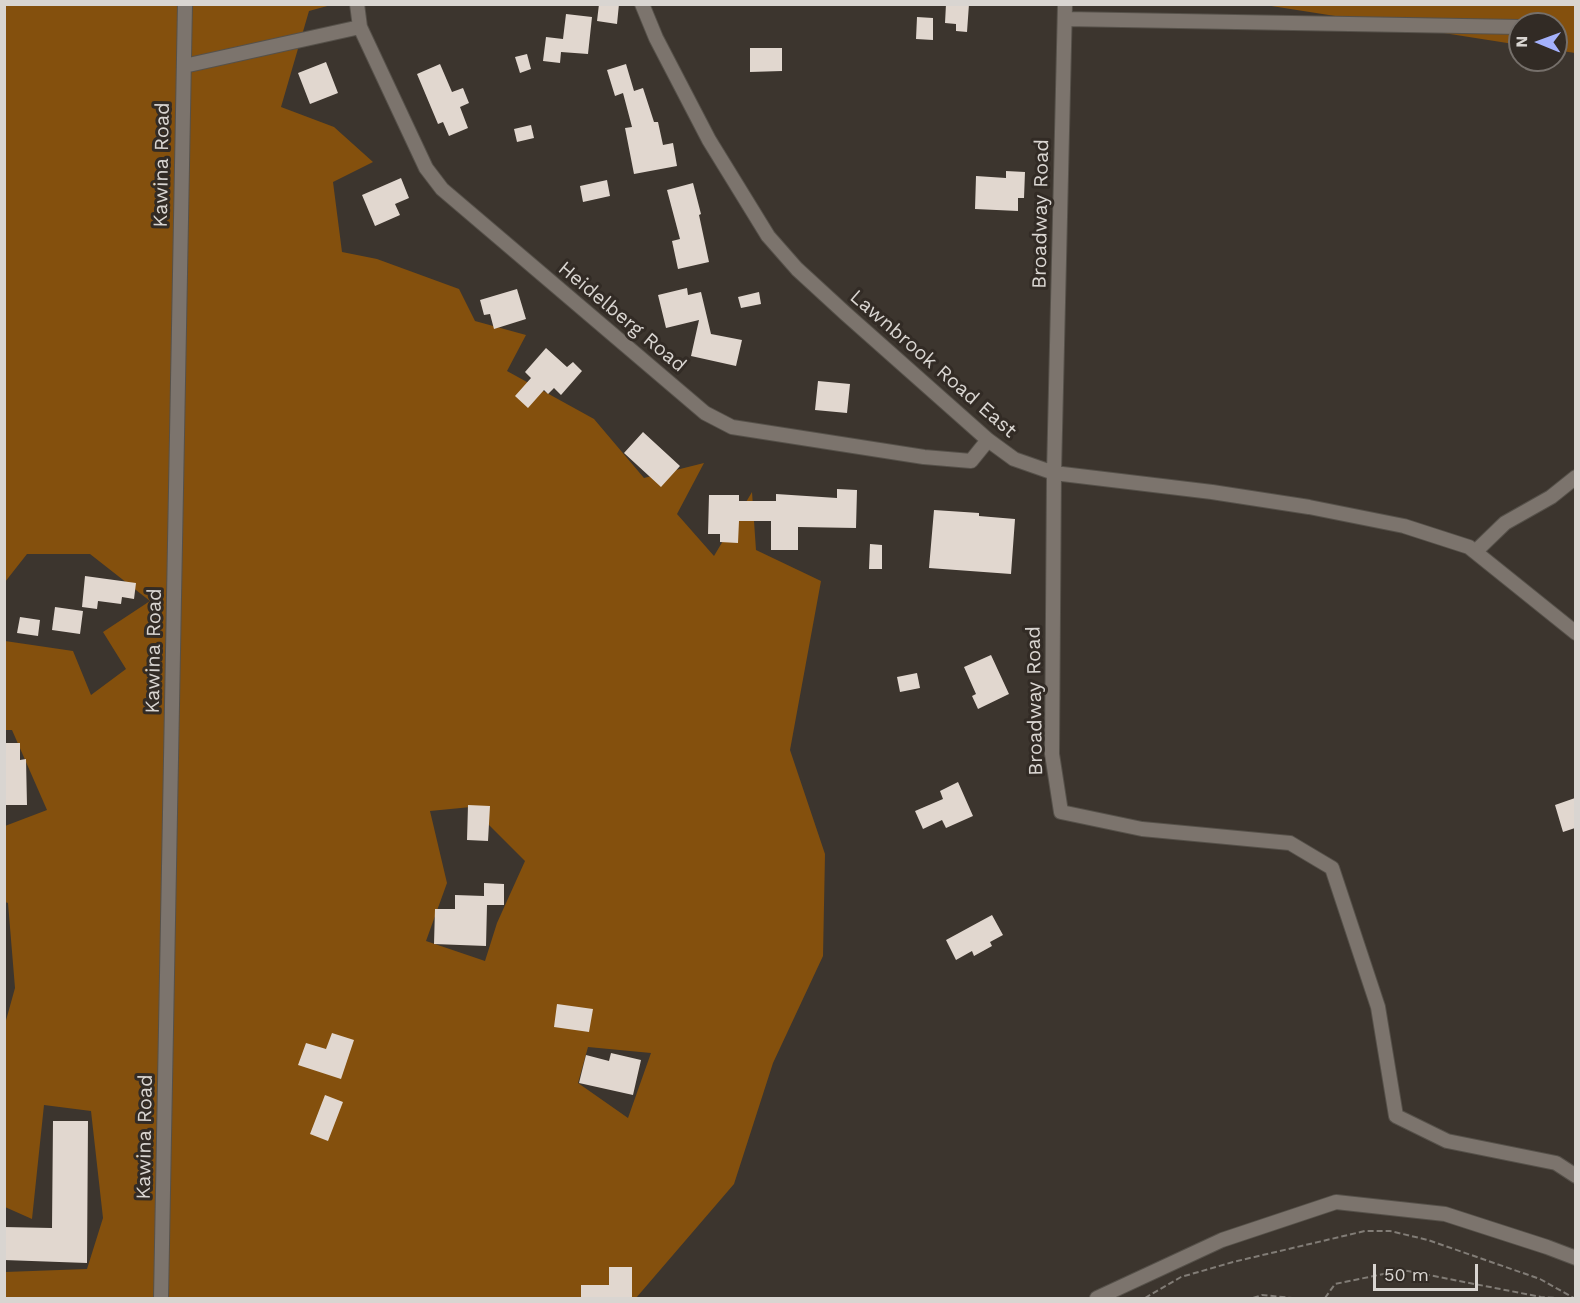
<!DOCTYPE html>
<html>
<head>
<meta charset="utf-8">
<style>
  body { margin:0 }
  #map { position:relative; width:1580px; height:1303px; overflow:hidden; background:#3c352e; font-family:"Work Sans",sans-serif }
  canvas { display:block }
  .frame { position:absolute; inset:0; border:6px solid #d9d5d1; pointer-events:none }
  .north { position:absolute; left:1508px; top:12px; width:60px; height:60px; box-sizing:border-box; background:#322b25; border:2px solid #756f6a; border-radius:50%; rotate:271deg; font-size:16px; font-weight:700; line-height:24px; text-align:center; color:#d9d5d1 }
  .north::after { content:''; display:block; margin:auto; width:21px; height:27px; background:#a4b1fc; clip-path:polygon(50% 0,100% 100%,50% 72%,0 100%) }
  .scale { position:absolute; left:1373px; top:1264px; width:105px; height:27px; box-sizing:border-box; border:3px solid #d9d5d1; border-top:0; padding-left:8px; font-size:18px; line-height:21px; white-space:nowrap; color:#d9d5d1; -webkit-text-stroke:4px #322b25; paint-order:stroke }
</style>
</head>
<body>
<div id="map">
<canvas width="1580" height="1303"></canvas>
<div class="frame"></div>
<div class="north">N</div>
<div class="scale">50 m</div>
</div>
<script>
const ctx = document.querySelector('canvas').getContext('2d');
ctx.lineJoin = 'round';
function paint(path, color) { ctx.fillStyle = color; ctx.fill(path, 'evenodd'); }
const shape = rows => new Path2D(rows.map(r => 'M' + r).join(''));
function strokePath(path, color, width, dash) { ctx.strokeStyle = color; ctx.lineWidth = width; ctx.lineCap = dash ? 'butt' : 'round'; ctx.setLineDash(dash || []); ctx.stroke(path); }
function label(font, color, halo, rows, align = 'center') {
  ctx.font = font + ' "Work Sans",sans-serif'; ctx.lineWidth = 6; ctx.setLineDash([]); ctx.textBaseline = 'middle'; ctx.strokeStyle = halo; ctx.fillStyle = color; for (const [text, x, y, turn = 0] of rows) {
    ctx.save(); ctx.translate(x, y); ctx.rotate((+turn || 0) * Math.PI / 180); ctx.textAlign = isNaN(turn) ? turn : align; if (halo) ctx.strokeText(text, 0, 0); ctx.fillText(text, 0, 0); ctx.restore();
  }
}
const forest = shape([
  [5,5,331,5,309,11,281,107,334,127,373,162,333,182,342,252,377,259,459,289,475,321,526,335,507,371,594,419,644,478,704,463,677,514,714,556,752,492,756,550,821,581,790,750,825,854,823,956,773,1063,734,1184,636,1298,5,1298,5,1272,87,1269,103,1218,91,1111,44,1105,32,1219,5,1207,5,1024,15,988,8,903,5,902,5,826,47,810,12,730,5,730,5,641,73,651,91,695,126,669,103,632,150,601,90,554,27,554,5,582],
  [471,807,525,861,497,923,485,961,426,941,447,883,430,811],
  [588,1047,651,1053,628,1118,578,1083],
  [1265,5,1575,5,1575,53,1556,50,1556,24,1520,24,1520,45]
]);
const building = shape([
  [599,4,619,4,617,24,597,21],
  [946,4,969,4,967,32,956,31,956,24,945,23],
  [566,14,592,17,588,54,561,52,560,63,543,61,546,37,563,39],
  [917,17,933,18,933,40,916,39],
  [750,48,782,48,782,71,750,72],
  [527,54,531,69,520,73,515,57],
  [326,62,338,93,310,104,298,73],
  [440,64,452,92,463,88,469,103,460,107,468,128,449,136,443,122,438,124,417,74],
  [626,64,634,91,643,88,654,122,658,122,663,145,673,143,677,166,634,174,625,128,632,127,623,93,615,96,607,70],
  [531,125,534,138,517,142,514,129],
  [1006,171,1025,172,1024,198,1018,198,1018,211,975,209,976,176,1006,178],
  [401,178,409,198,395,204,400,215,375,226,362,195],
  [607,180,610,196,583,202,580,186],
  [693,183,701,214,699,215,709,262,678,269,672,241,680,239,667,190],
  [687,288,688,295,701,292,711,334,742,340,736,366,691,356,699,320,666,328,658,295],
  [517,289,526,319,494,329,490,314,484,315,480,300],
  [759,292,761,304,741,308,738,297],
  [546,348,567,367,573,362,582,371,561,395,554,388,548,394,544,390,528,408,515,396,531,378,525,372],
  [818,381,850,384,847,413,815,410],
  [643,432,680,466,661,487,624,453],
  [837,489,857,490,856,528,798,527,798,550,771,550,771,521,739,521,738,543,720,542,720,534,708,534,709,495,739,495,739,501,776,501,776,494,837,498],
  [934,510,979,513,979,516,1015,519,1011,574,929,568],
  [870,544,882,545,882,569,869,569],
  [85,576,136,583,134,599,122,597,121,604,98,601,97,609,82,607],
  [55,607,83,611,80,634,52,630],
  [20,617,40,620,38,636,17,633],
  [991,655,1009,694,978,709,972,696,976,694,964,667],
  [917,673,920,688,900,692,897,677],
  [4,743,20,743,20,760,26,759,27,805,4,805],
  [958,782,973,816,946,828,942,820,923,829,915,811,943,799,940,791],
  [1575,798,1575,828,1563,832,1555,805],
  [468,805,490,806,488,841,467,840],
  [484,883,504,884,504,905,487,905,486,946,434,944,435,909,455,909,455,895,484,896],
  [992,915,1003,935,990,942,992,946,974,956,972,951,956,960,946,940],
  [557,1004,593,1009,589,1032,554,1027],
  [332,1033,354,1040,341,1079,298,1065,306,1043,326,1049],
  [611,1053,641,1060,633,1095,579,1083,586,1055,609,1061],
  [325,1095,343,1102,328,1141,310,1134],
  [53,1121,88,1121,87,1263,4,1260,4,1227,52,1228],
  [609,1267,632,1267,632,1299,581,1299,581,1285,609,1285]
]);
const path = shape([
  [1145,1298,1181,1277,1233,1262,1365,1231,1390,1231,1428,1240,1540,1279,1574,1298],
  [1253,1298,1262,1295,1292,1298],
  [1325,1298,1335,1284,1403,1270,1541,1297,1556,1298]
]);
const minor = shape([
  [357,4,360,27,426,168,442,189,705,413,732,427,924,457,971,461,988,440],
  [642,4,656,38,709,140,768,236,797,269,846,314,988,440,1014,459,1054,473,1212,492,1309,507,1404,526,1469,547,1576,633],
  [1065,4,1054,473,1052,754,1061,812,1142,829,1290,843,1332,868,1378,1007,1396,1116,1447,1141,1556,1163,1576,1176],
  [1065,19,1520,27],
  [184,66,360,27],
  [1475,552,1505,523,1551,497,1576,477],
  [161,1298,185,4],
  [1097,1298,1222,1240,1336,1202,1445,1214,1547,1247,1576,1258]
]);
const streetNames = [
  ["Kawina Road",162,165,-89],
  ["Broadway Road",1041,214,-89],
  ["Heidelberg Road",622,317,40],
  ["Lawnbrook Road East",933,364,41],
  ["Kawina Road",154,651,-89],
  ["Broadway Road",1035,701,-91],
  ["Kawina Road",145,1137,-89]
];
paint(forest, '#84500d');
paint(building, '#e1d7cf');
strokePath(minor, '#56514a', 16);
strokePath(path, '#817c76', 2, [6, 3]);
strokePath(minor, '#7c746d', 14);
label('20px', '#d9d5d1', '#322b25', streetNames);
</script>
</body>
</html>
